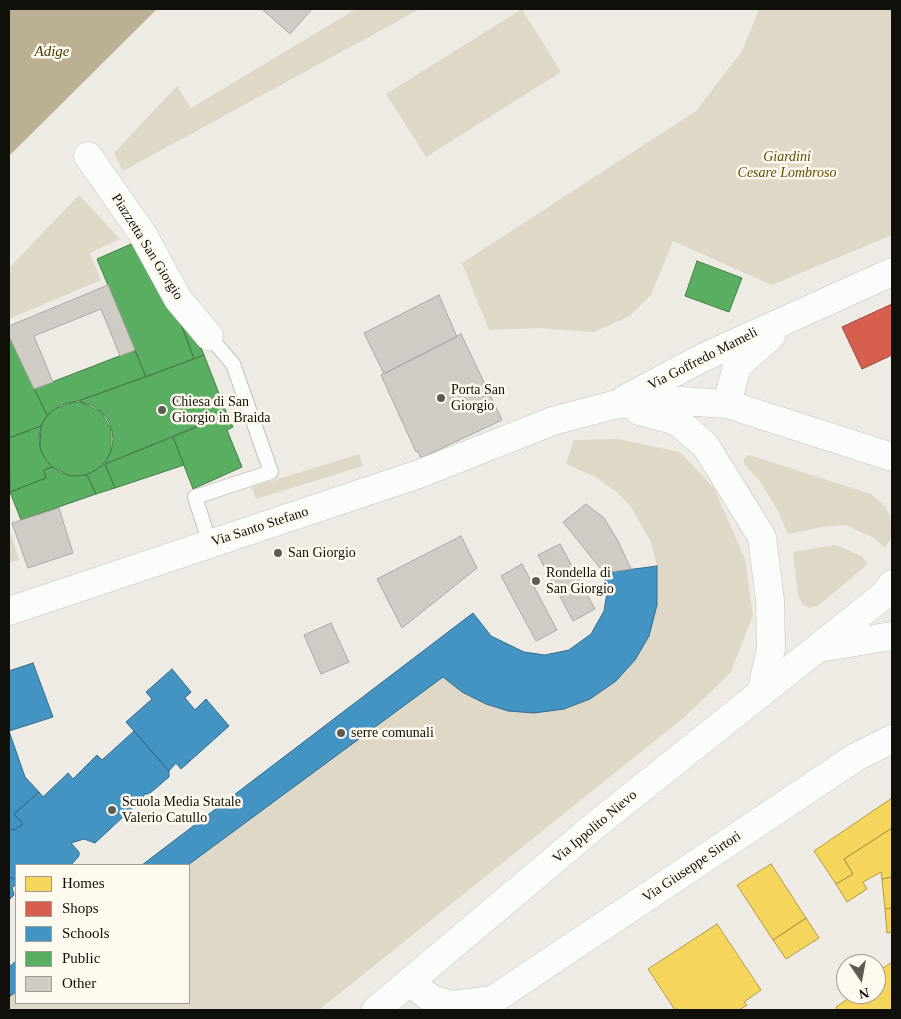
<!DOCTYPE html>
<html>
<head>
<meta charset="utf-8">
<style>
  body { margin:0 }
  #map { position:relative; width:901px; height:1019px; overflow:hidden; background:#eeebe4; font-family:Georgia,serif }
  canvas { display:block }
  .frame { position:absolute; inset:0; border:10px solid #100f0a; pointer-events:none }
  .legend { position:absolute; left:15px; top:864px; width:175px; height:140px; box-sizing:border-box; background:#fffaef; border:1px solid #9f9c93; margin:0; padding:6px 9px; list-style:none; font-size:15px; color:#100f0a }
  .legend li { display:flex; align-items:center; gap:10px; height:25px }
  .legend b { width:25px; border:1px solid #9f9c93 }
  .north { position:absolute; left:836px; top:954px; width:50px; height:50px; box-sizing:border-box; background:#fffaef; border:1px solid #9f9c93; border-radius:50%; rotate:168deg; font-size:14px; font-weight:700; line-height:20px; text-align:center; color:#100f0a }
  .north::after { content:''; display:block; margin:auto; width:18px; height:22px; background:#5e5c56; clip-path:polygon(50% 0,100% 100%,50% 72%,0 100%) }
</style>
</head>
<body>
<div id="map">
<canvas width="901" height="1019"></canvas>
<div class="frame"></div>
<ul class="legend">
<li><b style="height:14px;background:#f6d55c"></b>Homes</li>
<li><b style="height:14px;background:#d6604d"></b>Shops</li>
<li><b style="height:14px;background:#4393c3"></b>Schools</li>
<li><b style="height:14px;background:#5aae61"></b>Public</li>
<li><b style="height:14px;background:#cfccc6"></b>Other</li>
</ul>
<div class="north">N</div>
</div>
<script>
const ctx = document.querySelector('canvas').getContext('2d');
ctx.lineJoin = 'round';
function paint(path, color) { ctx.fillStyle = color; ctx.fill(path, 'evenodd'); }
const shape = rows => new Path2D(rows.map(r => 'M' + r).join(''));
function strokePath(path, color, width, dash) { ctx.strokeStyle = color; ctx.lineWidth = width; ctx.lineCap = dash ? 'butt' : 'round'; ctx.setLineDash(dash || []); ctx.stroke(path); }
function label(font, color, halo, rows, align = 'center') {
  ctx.font = font + ' Georgia,serif'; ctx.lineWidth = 5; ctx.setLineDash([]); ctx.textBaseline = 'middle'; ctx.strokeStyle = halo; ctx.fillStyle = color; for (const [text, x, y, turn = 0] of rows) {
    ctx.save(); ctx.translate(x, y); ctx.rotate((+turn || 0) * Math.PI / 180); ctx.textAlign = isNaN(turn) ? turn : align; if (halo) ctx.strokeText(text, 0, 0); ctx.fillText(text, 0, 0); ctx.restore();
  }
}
const green = shape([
  [356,9,420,9,123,171,114,153,177,86,191,108],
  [522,9,561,72,426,157,386,94],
  [759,9,892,9,892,235,772,285,673,241,651,295,630,316,594,332,537,328,489,330,462,263,696,111,742,51],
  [79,195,120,239,90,253,101,280,9,319,9,268],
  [617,439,680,452,714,488,745,559,753,615,731,672,687,715,319,1010,9,1010,9,997,16,992,16,1003,189,1003,188,865,443,677,462,692,486,704,508,711,590,699,616,681,635,660,649,636,657,605,657,566,651,542,631,507,618,493,594,476,566,464,574,440],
  [359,454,363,466,256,499,252,487],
  [749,455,871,494,885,506,890,516,892,536,885,548,874,538,846,525,821,527,788,534,777,509,759,480,744,464,744,459],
  [9,528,19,560,9,563],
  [835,545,862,556,868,564,819,605,809,608,802,604,798,595,793,552]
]);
const water = shape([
  [9,9,157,9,9,156]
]);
const homes = shape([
  [892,798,892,828,844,859,853,874,836,884,814,851,892,798],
  [892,828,892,877,882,879,881,872,863,882,867,889,847,902,836,884,853,874,844,859,892,828],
  [771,864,806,918,773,940,737,885,771,864],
  [892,877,892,908,885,909,882,879,892,877],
  [892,908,892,932,887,933,885,909,892,908],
  [806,918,819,938,786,959,773,940,806,918],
  [717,924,761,990,744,1002,747,1005,739,1010,675,1010,648,969,717,924],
  [892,962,892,1010,838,1010,836,1007,855,994,876,994,876,973,892,962]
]);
const shops = shape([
  [892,304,892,355,862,369,842,327,892,304]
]);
const schools = shape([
  [657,566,657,605,649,636,635,660,616,681,590,699,564,709,534,713,508,711,486,704,462,692,443,677,188,865,142,865,473,613,491,636,524,652,545,655,569,650,591,634,604,611,607,593,604,573,657,566],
  [33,663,53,717,9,731,9,671,33,663],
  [172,669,191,692,185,698,195,710,206,699,229,726,181,769,176,763,169,771,126,722,152,699,146,692,172,669],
  [9,731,25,777,39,792,14,814,23,824,14,830,9,829,9,731],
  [134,731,169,771,169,777,149,794,145,794,138,803,95,843,84,839,71,843,79,852,79,856,71,865,16,865,16,877,14,879,9,877,9,829,14,830,23,824,14,814,39,792,43,797,68,773,73,779,97,755,102,760,134,731],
  [9,877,14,879,16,877,16,885,12,887,14,895,9,900,9,877],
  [16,961,16,992,9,997,9,967,16,961]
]);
const public = shape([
  [138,241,170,295,194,359,146,377,97,259,138,241],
  [697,261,742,278,729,312,685,296,697,261],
  [188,317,204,355,194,359,180,320,188,317],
  [9,336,47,415,41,426,9,438,9,336],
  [135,350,146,377,57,408,47,415,34,389,135,350],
  [204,355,227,414,105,464,111,451,111,429,101,412,79,401,204,355],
  '39 439a37 37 0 1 1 74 0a37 37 0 1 1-74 0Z',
  [227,414,233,427,227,430,242,467,193,489,173,437,227,414],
  [41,426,40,447,43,455,52,467,44,470,46,478,10,492,9,438,41,426],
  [173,437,184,465,115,488,105,464,173,437],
  [105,464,115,488,96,494,87,475,105,464],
  [52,467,71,476,87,475,96,494,21,520,10,492,46,478,44,470,52,467]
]);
const building = shape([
  [264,9,312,9,290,34,263,10,264,9],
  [108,285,135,350,120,356,101,309,34,336,53,382,34,389,9,336,9,326,108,285],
  [439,295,457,337,384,374,364,333,439,295],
  [461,334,502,420,421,458,418,451,416,452,381,375,461,334],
  [586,504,604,518,618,541,631,569,604,573,563,522,586,504],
  [59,508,73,553,28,568,12,523,59,508],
  [461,536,477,568,402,628,377,579,461,536],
  [560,544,595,609,573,621,538,555,560,544],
  [522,564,557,630,536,641,501,576,522,564],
  [331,623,349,662,321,674,304,635,331,623]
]);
const lane = shape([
  [209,336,233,364,271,472,195,497,210,544]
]);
const street = shape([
  [88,156,142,233,178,299,209,336],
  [410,983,432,999,451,1005,494,1000],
  [478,1010,856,757,892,739]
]);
const secondary = shape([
  [625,399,702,358,892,272],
  [727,404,737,366,771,336],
  [639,411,677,421,705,445,762,537,770,600,771,648,761,694],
  [9,611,419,474,553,421,613,405,665,400,727,404,892,457],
  [819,648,892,636],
  [376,1010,598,823,884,595,892,584]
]);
const markers = [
  [441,398,5,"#5e5c56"],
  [162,410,5,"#5e5c56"],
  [278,553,5,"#5e5c56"],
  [536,581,5,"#5e5c56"],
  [341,733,5,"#5e5c56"],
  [112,810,5,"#5e5c56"]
];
const parkNames = [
  ["Giardini",787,157],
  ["Cesare Lombroso",787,173]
];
const streetNames = [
  ["Piazzetta San Giorgio",147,247,58],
  ["Via Goffredo Mameli",703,359,-27],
  ["Via Santo Stefano",260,527,-18],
  ["Via Ippolito Nievo",595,827,-40],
  ["Via Giuseppe Sirtori",692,867,-34]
];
const poiNames = [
  ["Porta San",451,390],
  ["Giorgio",451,406],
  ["Chiesa di San",172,402],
  ["Giorgio in Braida",172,418],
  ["San Giorgio",288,553],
  ["Rondella di",546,573],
  ["San Giorgio",546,589],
  ["serre comunali",351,733],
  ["Scuola Media Statale",122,802],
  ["Valerio Catullo",122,818]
];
const waterNames = [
  ["Adige",52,52]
];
paint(green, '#e0d8c6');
paint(water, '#bcb094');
paint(homes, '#f6d55c');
strokePath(homes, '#b19a43', 1);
paint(shops, '#d6604d');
strokePath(shops, '#9b4839', 1);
paint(schools, '#4393c3');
strokePath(schools, '#346b8c', 1);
paint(public, '#5aae61');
strokePath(public, '#447e47', 1);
paint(building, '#cfccc6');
strokePath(building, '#aba9a4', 1);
strokePath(lane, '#c5c2bd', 16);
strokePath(street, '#c5c2bd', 29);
strokePath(secondary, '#c5c2bd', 29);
strokePath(lane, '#fcfcfb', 14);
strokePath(street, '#fcfcfb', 28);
strokePath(secondary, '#fcfcfb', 28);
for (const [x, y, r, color] of markers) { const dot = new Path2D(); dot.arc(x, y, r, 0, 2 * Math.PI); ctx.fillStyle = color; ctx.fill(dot); strokePath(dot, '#fffaef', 2); }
label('italic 14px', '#624b02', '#fffaef', parkNames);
label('14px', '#100f0a', '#fffaef', streetNames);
label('14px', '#100f0a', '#fffaef', poiNames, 'left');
label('italic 15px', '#4b3906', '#fffaef', waterNames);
</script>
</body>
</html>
